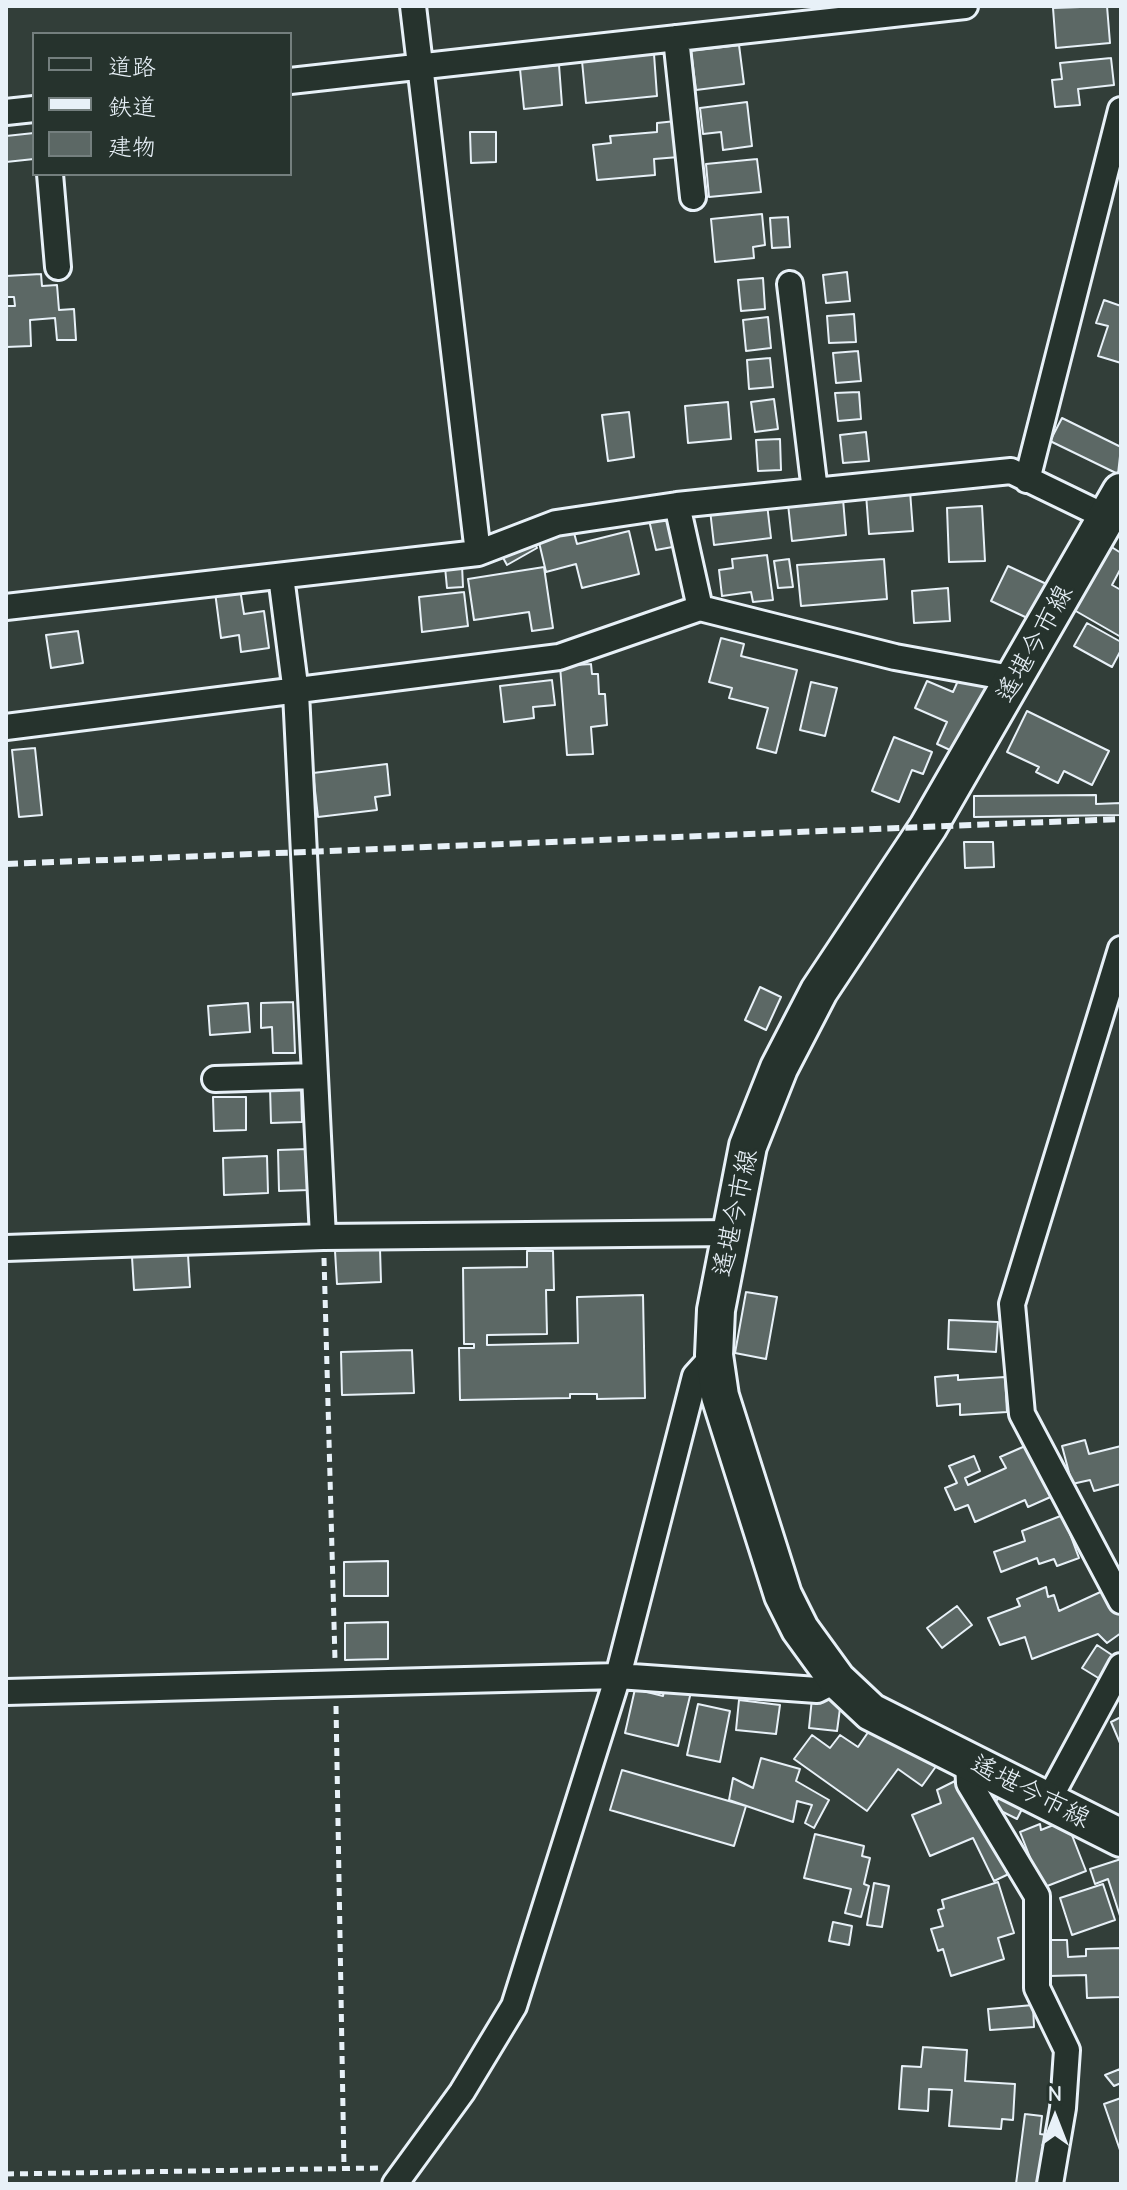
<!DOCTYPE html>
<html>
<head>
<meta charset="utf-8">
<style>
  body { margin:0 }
  #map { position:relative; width:1127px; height:2190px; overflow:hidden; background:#323e39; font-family:"Comic Neue","Klee One",sans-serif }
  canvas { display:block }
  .frame { position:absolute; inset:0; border:8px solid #e8f1f8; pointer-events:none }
  .legend { position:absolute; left:32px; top:32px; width:260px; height:144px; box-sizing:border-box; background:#26332d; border:2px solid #747f7e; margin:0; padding:10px 14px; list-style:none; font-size:24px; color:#e8f1f8 }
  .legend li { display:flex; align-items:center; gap:16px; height:40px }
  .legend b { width:40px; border:2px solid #747f7e }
  .north { position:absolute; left:1015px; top:2078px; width:80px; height:80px; -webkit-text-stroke:6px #26332d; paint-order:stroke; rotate:0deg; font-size:22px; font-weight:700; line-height:32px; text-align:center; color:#e8f1f8 }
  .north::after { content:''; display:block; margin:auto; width:28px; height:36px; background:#e8f1f8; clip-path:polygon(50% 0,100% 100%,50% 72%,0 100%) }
</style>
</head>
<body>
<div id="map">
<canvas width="1127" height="2190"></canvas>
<div class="frame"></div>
<ul class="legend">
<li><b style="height:10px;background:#26332d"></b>道路</li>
<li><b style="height:10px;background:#e8f1f8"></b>鉄道</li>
<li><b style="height:22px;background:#5c6865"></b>建物</li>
</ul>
<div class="north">N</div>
</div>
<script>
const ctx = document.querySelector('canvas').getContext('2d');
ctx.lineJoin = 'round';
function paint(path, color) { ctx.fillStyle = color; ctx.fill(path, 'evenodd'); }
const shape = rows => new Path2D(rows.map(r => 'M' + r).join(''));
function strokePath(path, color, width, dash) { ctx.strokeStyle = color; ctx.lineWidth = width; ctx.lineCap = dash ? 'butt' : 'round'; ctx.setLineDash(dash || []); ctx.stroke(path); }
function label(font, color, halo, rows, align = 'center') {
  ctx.font = font + ' "Comic Neue","Klee One",sans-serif'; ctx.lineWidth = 6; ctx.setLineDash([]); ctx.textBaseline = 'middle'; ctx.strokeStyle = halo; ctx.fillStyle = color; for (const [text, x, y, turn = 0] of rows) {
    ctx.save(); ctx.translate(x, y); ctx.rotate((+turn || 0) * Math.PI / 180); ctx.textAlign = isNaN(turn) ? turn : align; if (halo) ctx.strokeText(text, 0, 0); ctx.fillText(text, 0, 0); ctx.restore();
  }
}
const building = shape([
  [1107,6,1110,43,1056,48,1053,8,1107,6],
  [739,45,744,84,696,90,691,51,739,45],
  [654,54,657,96,586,103,582,61,654,54],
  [1111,58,1114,85,1078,89,1080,105,1055,107,1052,80,1062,79,1060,63,1111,58],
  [559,65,562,105,524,109,520,69,559,65],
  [747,102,752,146,723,150,721,132,703,134,700,108,747,102],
  [676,121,679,157,654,159,655,175,597,180,593,145,611,143,610,136,657,132,657,123,676,121],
  [470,132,496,132,496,162,471,163,470,132],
  [34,133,34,159,6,162,6,136,34,133],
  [757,159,761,192,709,197,706,164,757,159],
  [762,214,765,245,753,247,754,258,715,262,711,219,762,214],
  [788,217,790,247,772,248,770,218,788,217],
  [847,272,850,301,826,303,823,275,847,272],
  [41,274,42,286,57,285,59,310,74,309,76,340,57,340,55,318,30,320,31,346,6,347,6,306,15,306,14,297,6,297,6,276,41,274],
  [763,278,765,309,741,311,738,280,763,278],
  [1104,300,1121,306,1121,363,1098,356,1108,326,1096,323,1104,300],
  [854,314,856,342,829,343,827,316,854,314],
  [768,317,771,348,746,351,743,320,768,317],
  [858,351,861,381,836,383,833,353,858,351],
  [770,358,773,387,749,389,747,360,770,358],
  [859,392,861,419,838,421,835,393,859,392],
  [774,399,778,429,755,432,751,402,774,399],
  [728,402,731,439,688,443,685,406,728,402],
  [629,412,634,457,608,461,602,415,629,412],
  [1062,418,1121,447,1118,474,1050,441,1062,418],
  [866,432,869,461,843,463,840,435,866,432],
  [780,439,781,470,758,471,756,440,780,439],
  [910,491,913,531,869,534,866,494,910,491],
  [843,499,846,535,792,541,788,504,843,499],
  [767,504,771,538,714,545,710,510,767,504],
  [982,506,985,561,949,562,947,508,982,506],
  [671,515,678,546,656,550,649,520,671,515],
  [573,529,577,544,629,531,639,574,582,588,576,564,546,572,538,538,573,529],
  [531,537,537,548,507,565,501,554,531,537],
  [1110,546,1121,553,1121,568,1112,585,1121,590,1121,637,1074,610,1110,546],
  [767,555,773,600,753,602,751,592,722,596,719,570,733,568,732,559,767,555],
  [789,559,793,587,778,588,774,561,789,559],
  [884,559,887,599,801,606,797,565,884,559],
  [462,565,463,587,447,588,445,567,462,565],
  [1008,566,1055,588,1038,623,991,601,1008,566],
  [544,567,553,628,532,631,529,612,474,620,468,579,544,567],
  [948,588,950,621,914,623,912,591,948,588],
  [240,589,244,614,264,611,269,648,241,652,239,635,221,638,215,592,240,589],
  [464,592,468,626,422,632,419,597,464,592],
  [1087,623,1121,642,1121,650,1112,667,1074,646,1087,623],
  [78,631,83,663,51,668,46,635,78,631],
  [721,638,744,644,741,656,797,670,776,753,757,748,768,708,729,698,732,688,709,682,721,638],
  [591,664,592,674,598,674,599,694,605,694,607,725,591,727,593,754,567,755,560,666,591,664],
  [961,674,994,688,963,756,937,744,947,722,915,708,927,681,953,692,961,674],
  [552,680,555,705,533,707,534,718,504,722,500,686,552,680],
  [811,682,837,688,825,736,800,730,811,682],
  [1027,711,1109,751,1092,785,1064,771,1058,783,1036,772,1039,767,1007,752,1027,711],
  [894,737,932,752,923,774,912,770,899,802,872,791,894,737],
  [35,748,42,815,19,817,12,750,35,748],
  [387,764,390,795,375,797,377,810,318,817,313,773,387,764],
  [1096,795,1096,804,1121,803,1121,815,974,817,974,796,1096,795],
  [964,842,993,842,994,867,965,868,964,842],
  [760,987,781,997,766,1030,745,1020,760,987],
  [293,1002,295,1053,273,1053,272,1027,261,1028,261,1003,293,1002],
  [248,1003,250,1032,210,1035,208,1006,248,1003],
  [270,1087,301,1087,302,1122,271,1123,270,1087],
  [213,1097,246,1097,246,1130,214,1131,213,1097],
  [308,1149,309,1190,279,1191,278,1150,308,1149],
  [267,1156,268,1193,224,1195,223,1158,267,1156],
  [380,1249,381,1282,337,1284,335,1251,380,1249],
  [527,1251,553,1251,554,1290,546,1290,547,1334,487,1335,487,1345,578,1343,577,1297,643,1295,645,1398,597,1399,597,1394,570,1394,570,1398,460,1400,459,1348,474,1348,474,1344,464,1344,463,1268,527,1267,527,1251],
  [188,1255,190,1287,134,1290,132,1257,188,1255],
  [746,1292,777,1297,766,1359,735,1353,746,1292],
  [949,1320,998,1322,996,1352,948,1349,949,1320],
  [412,1350,414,1393,342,1395,341,1352,412,1350],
  [958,1375,958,1380,1005,1377,1007,1412,960,1415,960,1404,937,1406,935,1377,958,1375],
  [1085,1440,1089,1454,1121,1446,1121,1484,1094,1491,1090,1480,1072,1484,1062,1446,1085,1440],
  [1032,1443,1055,1495,1028,1507,1025,1500,975,1522,968,1505,955,1510,945,1488,957,1483,949,1466,974,1456,980,1471,965,1478,968,1485,1006,1468,1000,1457,1032,1443],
  [1063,1515,1079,1558,1057,1566,1054,1559,1039,1564,1037,1558,1001,1572,994,1552,1025,1541,1022,1531,1063,1515],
  [388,1561,388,1596,344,1596,344,1562,388,1561],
  [1046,1587,1048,1597,1054,1595,1059,1611,1107,1589,1121,1612,1121,1633,1107,1643,1098,1634,1032,1659,1025,1637,1000,1645,988,1618,1020,1606,1017,1599,1046,1587],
  [957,1606,972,1625,942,1648,927,1628,957,1606],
  [388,1622,388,1659,345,1660,345,1623,388,1622],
  [1097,1645,1115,1657,1100,1679,1082,1668,1097,1645],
  [665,1686,691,1692,678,1746,625,1733,635,1689,663,1696,665,1686],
  [812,1698,841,1701,837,1731,809,1728,812,1698],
  [739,1700,780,1705,776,1734,736,1730,739,1700],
  [698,1704,730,1711,720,1762,687,1755,698,1704],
  [1121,1717,1121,1742,1120,1743,1111,1722,1121,1717],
  [871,1728,937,1765,922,1786,898,1769,867,1811,794,1759,812,1735,830,1748,840,1735,858,1747,871,1728],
  [761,1758,800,1769,796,1781,829,1800,814,1828,805,1823,812,1805,797,1801,793,1822,729,1800,733,1778,753,1788,761,1758],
  [622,1770,746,1806,734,1846,610,1810,622,1770],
  [959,1779,1015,1871,994,1881,973,1838,930,1856,912,1815,941,1803,937,1790,959,1779],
  [1002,1791,1025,1803,1017,1819,993,1807,1002,1791],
  [1066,1820,1086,1871,1042,1888,1020,1832,1040,1824,1041,1830,1066,1820],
  [815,1834,864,1846,862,1856,870,1858,864,1884,869,1886,861,1917,845,1913,851,1889,804,1878,815,1834],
  [1121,1859,1121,1919,1108,1879,1095,1884,1090,1869,1121,1859],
  [998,1882,1014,1933,998,1938,1004,1959,951,1976,943,1949,938,1951,931,1929,943,1926,938,1910,944,1908,942,1900,998,1882],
  [874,1883,889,1886,882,1927,867,1925,874,1883],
  [1103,1884,1115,1920,1072,1935,1060,1898,1103,1884],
  [833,1922,852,1926,849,1945,829,1941,833,1922],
  [1048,1940,1067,1940,1068,1957,1086,1956,1086,1949,1121,1948,1121,1997,1087,1998,1086,1975,1049,1976,1048,1940],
  [1033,2005,1034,2027,990,2030,988,2009,1033,2005],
  [923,2047,967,2050,965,2081,1015,2084,1013,2120,1002,2119,1001,2129,949,2126,952,2090,929,2089,928,2111,899,2109,902,2066,921,2067,923,2047],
  [1120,2069,1121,2083,1114,2086,1105,2075,1120,2069],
  [1121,2098,1121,2153,1104,2104,1121,2098],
  [1025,2114,1042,2116,1040,2134,1047,2135,1041,2184,1016,2184,1025,2114]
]);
const path = shape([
  [324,1258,335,1660],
  [336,1706,344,2168],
  [6,2174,378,2168]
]);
const street = shape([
  [413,6,478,553],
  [676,38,693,197],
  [290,81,965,6],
  [6,112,34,109],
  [50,174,58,267],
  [790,284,815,491],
  [1027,480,1121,110],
  [677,505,700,608],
  [281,576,296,693,323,1237],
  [6,607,478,553,556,523,677,505,1011,471,1106,517],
  [6,727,559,657,700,608,895,657,1016,679],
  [1121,949,1012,1304,1022,1414,1121,1601],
  [215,1079,315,1076],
  [6,1248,323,1237,732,1233],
  [6,1692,618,1676,817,1690,837,1680],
  [968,1762,969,1783,1037,1896,1037,1988,1067,2050,1063,2108,1050,2184],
  [1048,1801,1121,1666],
  [395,2184,462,2092,514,2006,618,1676,695,1376,714,1355]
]);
const secondary = shape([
  [1121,492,928,827,819,991,779,1068,748,1146,716,1310,714,1355,720,1396,783,1595,800,1629,837,1680,871,1712,1121,1838]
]);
const rail = shape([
  [6,864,1121,819]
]);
const streetNames = [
  ["遙堪今市線",1035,644,-61],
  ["遙堪今市線",736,1213,-78],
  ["遙堪今市線",1030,1792,27]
];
paint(building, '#5c6865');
strokePath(building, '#e8f1f8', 2);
strokePath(street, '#e8f1f8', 30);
strokePath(secondary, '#e8f1f8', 42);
strokePath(path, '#e8f1f8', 5, [8, 6]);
strokePath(street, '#26332d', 24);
strokePath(secondary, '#26332d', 36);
strokePath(rail, '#e8f1f8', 6, [12, 6]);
label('26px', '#e8f1f8', '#26332d', streetNames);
</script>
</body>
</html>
